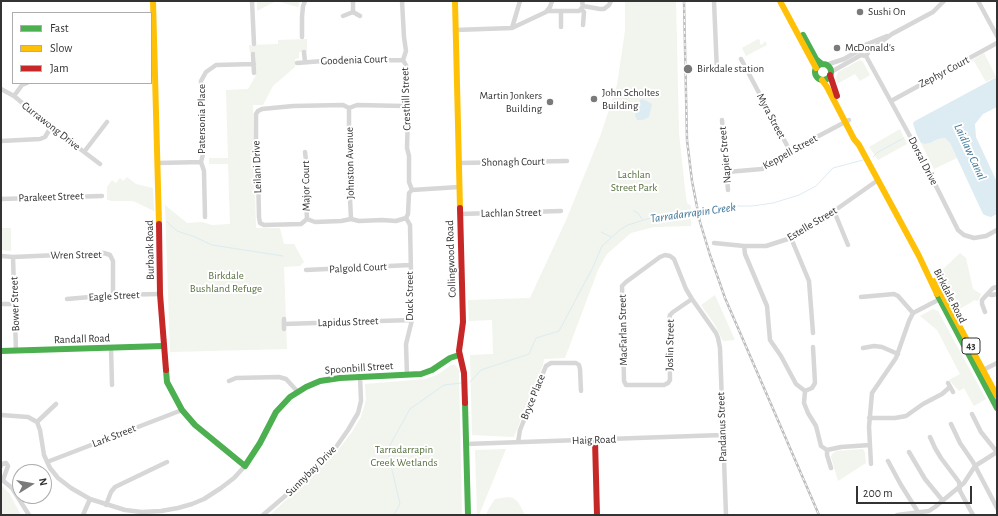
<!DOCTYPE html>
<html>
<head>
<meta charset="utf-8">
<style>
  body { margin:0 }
  #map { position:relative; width:998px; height:516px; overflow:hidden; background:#fff; font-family:"Alegreya Sans",sans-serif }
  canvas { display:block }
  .frame { position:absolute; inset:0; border:2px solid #333; pointer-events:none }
  .legend { position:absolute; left:12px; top:12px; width:140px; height:72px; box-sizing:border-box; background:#fff; border:1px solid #adadad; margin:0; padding:5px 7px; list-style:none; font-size:12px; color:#333 }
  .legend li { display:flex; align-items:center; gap:8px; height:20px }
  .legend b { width:20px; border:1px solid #adadad }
  .north { position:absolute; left:12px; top:464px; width:40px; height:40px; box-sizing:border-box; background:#fff; border:1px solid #adadad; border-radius:50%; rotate:79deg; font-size:11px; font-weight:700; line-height:16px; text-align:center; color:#333 }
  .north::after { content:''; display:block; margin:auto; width:14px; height:18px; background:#7a7a7a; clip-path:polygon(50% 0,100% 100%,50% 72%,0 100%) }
  .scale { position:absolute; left:856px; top:486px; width:116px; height:18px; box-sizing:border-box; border:2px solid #333; border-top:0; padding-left:5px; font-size:12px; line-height:14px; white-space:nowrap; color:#333; -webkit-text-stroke:3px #fff; paint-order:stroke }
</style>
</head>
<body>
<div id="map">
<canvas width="998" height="516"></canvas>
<div class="frame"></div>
<ul class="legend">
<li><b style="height:5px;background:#4caf50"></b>Fast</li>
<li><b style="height:5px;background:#ffc107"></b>Slow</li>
<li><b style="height:5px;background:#c62828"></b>Jam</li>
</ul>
<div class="north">N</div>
<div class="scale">200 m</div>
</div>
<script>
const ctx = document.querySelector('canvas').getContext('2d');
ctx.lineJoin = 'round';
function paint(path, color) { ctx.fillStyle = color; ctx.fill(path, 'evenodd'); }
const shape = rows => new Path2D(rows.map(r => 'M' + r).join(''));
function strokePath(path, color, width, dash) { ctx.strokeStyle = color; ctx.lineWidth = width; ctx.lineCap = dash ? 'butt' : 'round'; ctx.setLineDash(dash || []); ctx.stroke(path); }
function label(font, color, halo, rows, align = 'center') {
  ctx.font = font + ' "Alegreya Sans",sans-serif'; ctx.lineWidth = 4; ctx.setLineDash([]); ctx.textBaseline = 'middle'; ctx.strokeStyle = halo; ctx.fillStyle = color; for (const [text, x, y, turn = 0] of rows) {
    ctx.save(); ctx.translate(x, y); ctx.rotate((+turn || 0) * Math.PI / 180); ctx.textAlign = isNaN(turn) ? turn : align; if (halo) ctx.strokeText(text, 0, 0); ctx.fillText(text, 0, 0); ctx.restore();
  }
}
const green = shape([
  [257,1,300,1,298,7,276,1,257,11],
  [625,1,676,1,679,133,685,189,687,203,691,206,691,226,654,227,631,233,607,254,598,270,565,358,544,359,543,365,514,437,472,435,470,355,493,354,492,320,469,321,468,300,530,298,567,218,601,134,617,85,625,31],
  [307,39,307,52,299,52,299,58,295,59,295,67,273,86,263,105,253,105,254,155,250,155,251,157,254,157,256,228,280,228,284,244,294,244,304,262,300,266,284,267,287,349,170,352,165,205,187,223,202,222,212,225,230,224,228,164,209,164,209,158,228,158,226,90,248,89,255,77,256,75,256,54,250,53,249,45,278,44,278,40],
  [758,39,760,40,760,44,762,45,765,41,767,45,746,56,742,48],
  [984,53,996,77,986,82,974,61,971,61],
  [860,60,863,62,870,75,860,81,855,74,837,84,836,77,838,72],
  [900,129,907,144,878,160,869,147],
  [945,138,950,143,957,158,934,169,921,143,925,144,930,143,938,139],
  [127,177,136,184,153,188,154,211,133,201,110,201,110,200,107,200,107,187,112,180,116,183,120,178,123,181],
  [1,228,11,228,11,251,1,250],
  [960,253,966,258,973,289,981,294,978,301,975,300,958,310,939,273],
  [715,295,735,340,723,341,715,325,701,305],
  [933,309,938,311,986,399,974,406,964,388,959,391,949,380,960,374,937,330,920,316],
  [451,365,455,365,459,370,462,515,270,515,336,453,352,432,361,417,366,400,365,384,425,379,437,375],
  [506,449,479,515,477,515,475,450],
  [863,449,865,453,866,463,838,481,831,457,832,454,836,451],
  [1,485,9,493,21,515,1,515],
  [508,497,513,498,518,502,525,515,486,515,488,510,495,499]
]);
const water = shape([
  [997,77,997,107,983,114,975,124,976,137,997,182,997,214,991,217,987,216,983,214,950,143,945,138,938,139,930,143,925,144,921,143,916,133,913,123,915,121],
  [641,99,645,100,652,104,649,117,643,120,637,120,635,115,639,103]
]);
const stream = shape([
  [873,157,878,152,904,138],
  [634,211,638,213,642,219],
  [167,222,177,231,195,237,212,245,283,256],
  [601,232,611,237],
  [470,382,481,370,529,354,536,338,559,331,592,269,602,246,621,229,628,225,650,218,682,216,728,206,752,206,773,203,799,195,816,186,833,168,863,160],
  [394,515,400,504,389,457,390,445,410,409,444,385,461,383]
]);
const street = shape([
  [252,1,254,44],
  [353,1,353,12],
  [402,1,404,37,406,51,403,60,407,67,406,82,407,100,404,106,408,110,408,113,407,148,409,156,409,182,412,190,409,193,408,214,406,218],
  [582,1,583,6,581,9,584,12,583,25],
  [714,1,717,72],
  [978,1,997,36],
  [583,6,600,9,604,9,609,5,611,1],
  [547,11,579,11,581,9],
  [561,11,561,27],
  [343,16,353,12,360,16],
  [512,28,520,1],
  [455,30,512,28,546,12,550,7,552,1],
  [302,37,302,17,303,6,305,1],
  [858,51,861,46,865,45,887,36],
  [304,52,305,62],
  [253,54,254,73],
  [866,56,923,160,958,230,964,235,974,238,986,236,997,230],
  [741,59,790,151],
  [297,63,349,59,359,61,403,60],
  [826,65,844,59,858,51],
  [831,72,861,55,866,56,869,51,892,34,933,12,944,1],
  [1,89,14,96,51,127,100,164],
  [14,96,22,85,27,83],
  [891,101,997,43],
  [404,106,357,105,349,108,343,105,293,106,262,109,258,111,256,114,256,161,258,169,259,217,260,223,264,225,301,224,307,219,315,222,341,221,351,219,359,221,382,220,396,221,406,218],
  [349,108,349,130,351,137,350,143,351,167,349,177,351,219],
  [722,120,728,190],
  [1,141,40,139,45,137,51,127],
  [84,152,107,122],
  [305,152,307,169,305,181,307,219],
  [158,163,201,162],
  [459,163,567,161],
  [727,172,762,169,790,151,849,120],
  [412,190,459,187],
  [1,199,102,196],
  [834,211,848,245],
  [460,214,561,211],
  [205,217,204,171,201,162,203,154,201,81,206,72,216,65,254,64],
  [406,218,410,225,412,320,406,344,407,375],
  [791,238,809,281,813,333],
  [714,243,744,246,766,246,791,238,834,211,878,180],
  [744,246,745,254,767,306,770,340,781,356,796,384,805,391,804,403,808,413,816,426,821,446,827,450,841,447,870,445],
  [1,256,13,257,104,253,110,255,113,261,113,295],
  [13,257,16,351],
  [306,270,410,265],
  [989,294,992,295,997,294],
  [861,297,894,294,898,296,913,313],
  [67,299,113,295,160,294],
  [692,299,673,312,670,315,669,320,670,380,668,383,664,385,626,385,624,381,622,286,626,282,660,257,665,255,670,256,674,259,686,289,692,299,716,333,718,338,720,348,726,515],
  [1,304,15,304],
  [985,312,982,304,982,300,993,288,997,287],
  [284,319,284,329],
  [284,324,412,320],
  [111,348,112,385],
  [863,348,874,346,882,347,898,354],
  [981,371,997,363],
  [229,381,236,378,279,377,286,379,298,392],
  [948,383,953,392],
  [805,391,812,388,815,383,813,347],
  [972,414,981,432,997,452],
  [1,415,28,417,37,422,40,430,44,455,50,468,58,478,71,488,90,499,125,510,142,512,161,511,178,508,192,504,204,499,221,488,234,478,245,466],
  [869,418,895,418,906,416,923,404,942,394,950,387],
  [37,422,56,404],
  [951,424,960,443,973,462,997,508],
  [930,437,935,448,941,458,959,482,960,491,973,515],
  [518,442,520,430,546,366,551,363,576,363,579,365,580,369,581,391],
  [466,444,722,435],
  [827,450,827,455,831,468],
  [909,452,925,479,943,501],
  [888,461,901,485,918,512],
  [47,462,182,410],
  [871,464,869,427,872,393,896,358,909,321,913,313,942,298],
  [1,466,2,464,6,463,8,466,3,480],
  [1,479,12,488,29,515],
  [106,505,111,492,115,487,167,462],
  [83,515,90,499],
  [263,515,312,473,334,450,348,430,358,413,361,401,360,376],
  [897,515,929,511,935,507,964,483,975,466,997,452]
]);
const fast = shape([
  [803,35,816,59,822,64],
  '815 72a8 8 0 1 1 16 0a8 8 0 1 1-16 0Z',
  [937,294,997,408],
  [1,351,163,346],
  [166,370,167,382,182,410,195,425,245,466,260,443,276,412,290,397,306,387,320,381,340,378,421,374,432,370,450,358,459,355],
  [465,403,468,515]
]);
const slow = shape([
  [153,1,159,224],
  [455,1,460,208],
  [780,1,816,68],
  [822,80,827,87,854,139,859,145,919,256,937,294],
  [935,281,997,396]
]);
const jam = shape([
  [830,75,837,96],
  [460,208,463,322,459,351,464,373,465,403],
  [159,224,160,294,166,370],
  [595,440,597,515]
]);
const rail = shape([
  [684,1,687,140,692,181,700,222,710,255,725,298,819,515]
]);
const markers = [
  [860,12,4,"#7a7a7a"],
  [837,48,4,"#7a7a7a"],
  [688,69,5,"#7a7a7a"],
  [594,99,4,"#7a7a7a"],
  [550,102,4,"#7a7a7a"]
];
const shields = [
  [971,346,18]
];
const shieldNames = [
  ["43",971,346]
];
const poiNames = [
  ["Sushi On",868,12],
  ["McDonald's",845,48],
  ["Birkdale station",697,69],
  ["John Scholtes",602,93],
  ["Building",602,106],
  ["Martin Jonkers",542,96,"right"],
  ["Building",542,109,"right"]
];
const streetNames = [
  ["Goodenia Court",354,60,-2],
  ["Zephyr Court",944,72,-28],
  ["Cresthill Street",406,99,-92],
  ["Myra Street",771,116,62],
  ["Patersonia Place",202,119,-90],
  ["Currawong Drive",51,126,38],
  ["Keppell Street",790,152,-29],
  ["Napier Street",725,155,-95],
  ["Dorsal Drive",923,161,63],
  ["Shonagh Court",513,162,-1],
  ["Johnston Avenue",350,163,-91],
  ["Leilani Drive",257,167,-92],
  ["Major Court",306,186,-91],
  ["Parakeet Street",51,197,-2],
  ["Lachlan Street",511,213,-1],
  ["Estelle Street",812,224,-31],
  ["Burbank Road",150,250,-91],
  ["Wren Street",76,255,-1],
  ["Collingwood Road",451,259,-92],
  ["Palgold Court",358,268,-3],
  ["Eagle Street",114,296,-3],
  ["Duck Street",410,296,-90],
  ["Birkdale Road",950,296,63],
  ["Bower Street",15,304,-92],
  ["Lapidus Street",348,322,-2],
  ["MacFarlan Street",623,330,-91],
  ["Randall Road",82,339,-2],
  ["Joslin Street",670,345,-89],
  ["Spoonbill Street",359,368,-4],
  ["Bryce Place",533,397,-68],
  ["Pandanus Street",722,427,-92],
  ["Lark Street",114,436,-21],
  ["Haig Road",594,440,-2],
  ["Sunnybay Drive",311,471,-45]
];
const parkNames = [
  ["Lachlan",634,175],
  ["Street Park",634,188],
  ["Birkdale",226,276],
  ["Bushland Refuge",226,289],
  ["Tarradarrapin",404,450],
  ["Creek Wetlands",404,463]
];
const waterNames = [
  ["Laidlaw Canal",970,152,65],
  ["Tarradarrapin Creek",693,213,-8]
];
paint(green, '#f1f5ed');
paint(water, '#ddebf3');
strokePath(stream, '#ddebf3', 1);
strokePath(street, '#d7d7d7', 4.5);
strokePath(fast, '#4caf50', 6);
strokePath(slow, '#ffc107', 6);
strokePath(jam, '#c62828', 6);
strokePath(rail, '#bebebe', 2.5);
strokePath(rail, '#fff', 1, [3]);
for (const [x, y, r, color] of markers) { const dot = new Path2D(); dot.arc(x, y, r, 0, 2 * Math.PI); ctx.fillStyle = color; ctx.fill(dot); strokePath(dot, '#fff', 1.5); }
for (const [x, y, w] of shields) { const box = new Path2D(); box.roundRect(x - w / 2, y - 8, w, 16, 3); ctx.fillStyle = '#fff'; ctx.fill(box); strokePath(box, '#333', 1); }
label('bold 10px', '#333', null, shieldNames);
label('11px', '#333', '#fff', poiNames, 'left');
label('11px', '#333', '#fff', streetNames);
label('11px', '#56703f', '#fff', parkNames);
label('italic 12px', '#3f7597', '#fff', waterNames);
</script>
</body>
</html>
